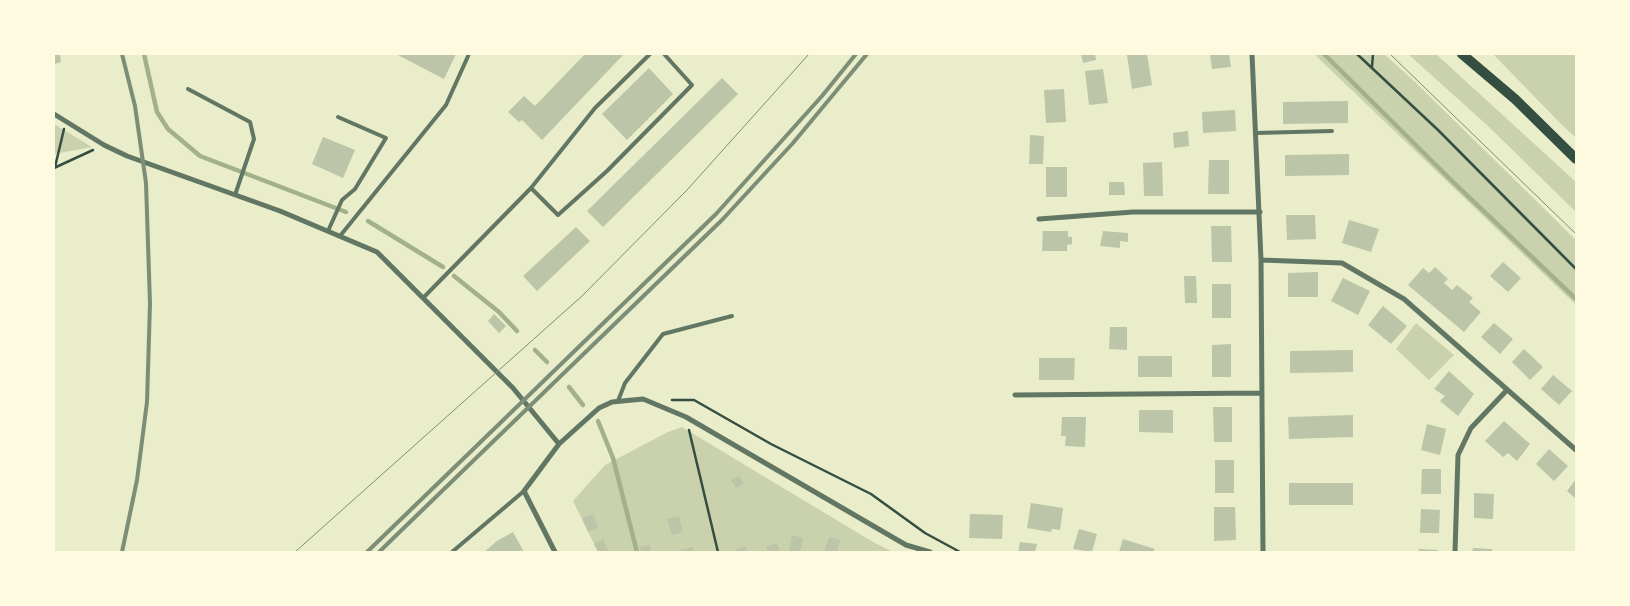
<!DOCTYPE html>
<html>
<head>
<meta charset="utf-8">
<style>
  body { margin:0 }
  #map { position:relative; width:1630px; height:606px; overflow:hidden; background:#e9edc9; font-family:"Open Sans",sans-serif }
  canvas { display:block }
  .frame { position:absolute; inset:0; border:55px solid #fefae0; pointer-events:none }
</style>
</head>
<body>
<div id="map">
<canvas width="1630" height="606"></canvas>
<div class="frame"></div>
</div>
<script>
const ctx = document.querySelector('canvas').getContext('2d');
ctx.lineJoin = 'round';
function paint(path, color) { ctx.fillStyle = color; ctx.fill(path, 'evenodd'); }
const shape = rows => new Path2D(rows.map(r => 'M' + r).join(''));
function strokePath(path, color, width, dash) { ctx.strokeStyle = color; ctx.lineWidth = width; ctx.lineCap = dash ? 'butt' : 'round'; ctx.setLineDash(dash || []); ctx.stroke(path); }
const green = shape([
  [1314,54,1384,54,1414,81,1576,240,1576,305],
  [1408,54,1436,54,1576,182,1576,212,1488,126],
  [1493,54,1576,54,1576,138,1559,122],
  [54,124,92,147,54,154],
  [1416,323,1454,355,1429,380,1396,349],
  [682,427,873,542,893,552,598,552,573,501,605,465,668,432]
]);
const stream = shape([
  [144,54,157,112,168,129,200,156,346,212],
  [1324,54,1450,179,1576,299],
  [368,221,443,267],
  [454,276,499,312,517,331],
  [535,350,547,362],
  [569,387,583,405],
  [598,421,613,458,637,552]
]);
const building = shape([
  [54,54,60,54,61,62,54,64],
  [396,54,456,54,444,79],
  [585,54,624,54,542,140,522,120,519,122,508,112,524,96,535,106],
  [1081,54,1095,54,1096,60,1083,63],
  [1147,54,1152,85,1132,89,1127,55],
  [1210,54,1229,54,1231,67,1212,69],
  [649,68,673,94,627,140,602,114],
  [1103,69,1108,103,1089,105,1085,71],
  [722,78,738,94,603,227,587,211],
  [1064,89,1066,122,1046,123,1044,90],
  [1348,101,1348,123,1283,124,1283,102],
  [1235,110,1236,131,1203,133,1202,112],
  [1188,131,1189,146,1174,148,1173,133],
  [1030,135,1044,136,1043,164,1029,164],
  [323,137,355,150,343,178,312,164],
  [1349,154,1349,175,1285,176,1285,155],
  [1209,160,1229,160,1229,194,1208,194],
  [1162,162,1163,196,1144,196,1143,163],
  [1046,167,1067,167,1067,197,1046,197],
  [1109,182,1124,182,1125,195,1109,195],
  [1286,215,1315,215,1316,239,1287,240],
  [1349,220,1379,229,1371,252,1342,243],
  [1211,226,1231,226,1232,262,1212,262],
  [576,227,590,241,537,291,523,276],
  [1043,231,1068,231,1068,237,1072,237,1072,244,1067,245,1067,251,1042,251],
  [1103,231,1128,233,1128,242,1120,241,1120,248,1100,246],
  [1503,262,1521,278,1508,292,1490,276],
  [1435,267,1448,279,1444,283,1452,290,1457,285,1473,298,1469,302,1481,312,1464,332,1408,285,1423,268,1429,273],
  [1318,272,1318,297,1288,297,1288,273],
  [1184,276,1196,276,1197,303,1185,303],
  [1343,278,1370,291,1358,315,1331,301],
  [1212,284,1231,284,1231,318,1212,318],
  [1383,306,1407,326,1391,344,1368,325],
  [494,314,506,326,499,333,488,321],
  [1494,323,1513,339,1500,354,1481,337],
  [1110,327,1127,327,1127,350,1109,349],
  [1231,344,1231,377,1212,377,1212,345],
  [1524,349,1543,367,1530,380,1512,362],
  [1353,350,1353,372,1290,373,1290,351],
  [1138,356,1172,356,1172,377,1138,377],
  [1039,358,1075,358,1074,380,1039,380],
  [1449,371,1474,394,1458,416,1440,401,1445,396,1434,389],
  [1553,375,1572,391,1559,405,1541,389],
  [1213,407,1232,407,1232,442,1214,442],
  [1139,410,1173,410,1173,433,1139,432],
  [1353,415,1353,437,1289,439,1288,417],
  [1062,417,1086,417,1085,447,1065,446,1066,436,1061,436],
  [1504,421,1530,444,1517,461,1508,453,1503,457,1485,441],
  [1427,424,1446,429,1440,455,1421,450],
  [1549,449,1568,466,1554,481,1536,464],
  [1215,460,1234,460,1234,493,1215,493],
  [1422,469,1441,469,1441,494,1421,494],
  [739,476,744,484,736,488,731,480],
  [1576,479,1576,499,1567,491],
  [1289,483,1353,483,1353,505,1289,505],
  [1474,493,1494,494,1493,519,1474,518],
  [1031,503,1063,508,1060,530,1052,529,1051,532,1027,528],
  [1214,507,1235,507,1236,540,1214,541],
  [1421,509,1440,510,1439,533,1420,533],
  [593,514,598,527,588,532,582,518],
  [970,514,1003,515,1002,539,969,538],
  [679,516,683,532,672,535,667,519],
  [1079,529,1097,534,1092,552,1073,549],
  [513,532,524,552,484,552,497,541],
  [792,535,803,538,800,552,789,552],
  [829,537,840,540,837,552,824,552],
  [603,539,609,552,598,552,594,544],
  [1123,539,1155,549,1153,552,1119,552],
  [1020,542,1037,544,1035,552,1018,552],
  [777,543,780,552,768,552,766,546],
  [650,545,651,552,640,552,639,547],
  [746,546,747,552,736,552,736,549],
  [693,547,694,552,681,552,680,550],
  [1473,548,1492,549,1492,552,1472,552],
  [1419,549,1438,550,1438,552,1419,552]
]);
const path = shape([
  [1357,54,1438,130,1576,269],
  [1372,67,1373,54],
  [55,167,64,129],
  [54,168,93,150],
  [672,400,694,400,771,444,871,494,925,533,960,552],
  [689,430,718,552]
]);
const service = shape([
  [188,89,250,122,254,139,235,195],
  [1256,133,1332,131],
  [531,188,558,215,607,171,692,85,664,54],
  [328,231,342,200,355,189,386,138,338,117],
  [340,236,446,105,469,54],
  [424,297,531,188,595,108,650,54],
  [618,401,625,383,663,334,732,316],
  [452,552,524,491]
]);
const minor = shape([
  [1252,54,1261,260,1263,552],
  [54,114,104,145,127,156,280,211,377,252,513,388,559,444],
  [1039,219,1133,212,1260,212],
  [1261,260,1342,263,1404,299,1576,450],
  [1015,395,1261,393],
  [555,552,524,491,559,444,599,408,612,402,643,399,686,417,906,545,930,552],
  [1455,552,1458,455,1471,428,1507,390]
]);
const secondary = shape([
  [1462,54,1515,99,1576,159]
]);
const tram = shape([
  [1390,54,1576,234],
  [295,552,582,296,687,190,809,54]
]);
const rail = shape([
  [122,54,135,106,146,183,150,304,147,402,137,480,122,552],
  [367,552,716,214,822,96,856,54],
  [379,552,722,220,793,143,867,54]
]);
paint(green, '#cad2ad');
strokePath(stream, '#a3b18a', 4.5);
paint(building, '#bcc5a7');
strokePath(path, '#344e41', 2.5);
strokePath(service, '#617663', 4);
strokePath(minor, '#617663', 5);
strokePath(secondary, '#344e41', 10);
strokePath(tram, '#7c8e77', 1);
strokePath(rail, '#7c8e77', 4);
</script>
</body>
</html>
